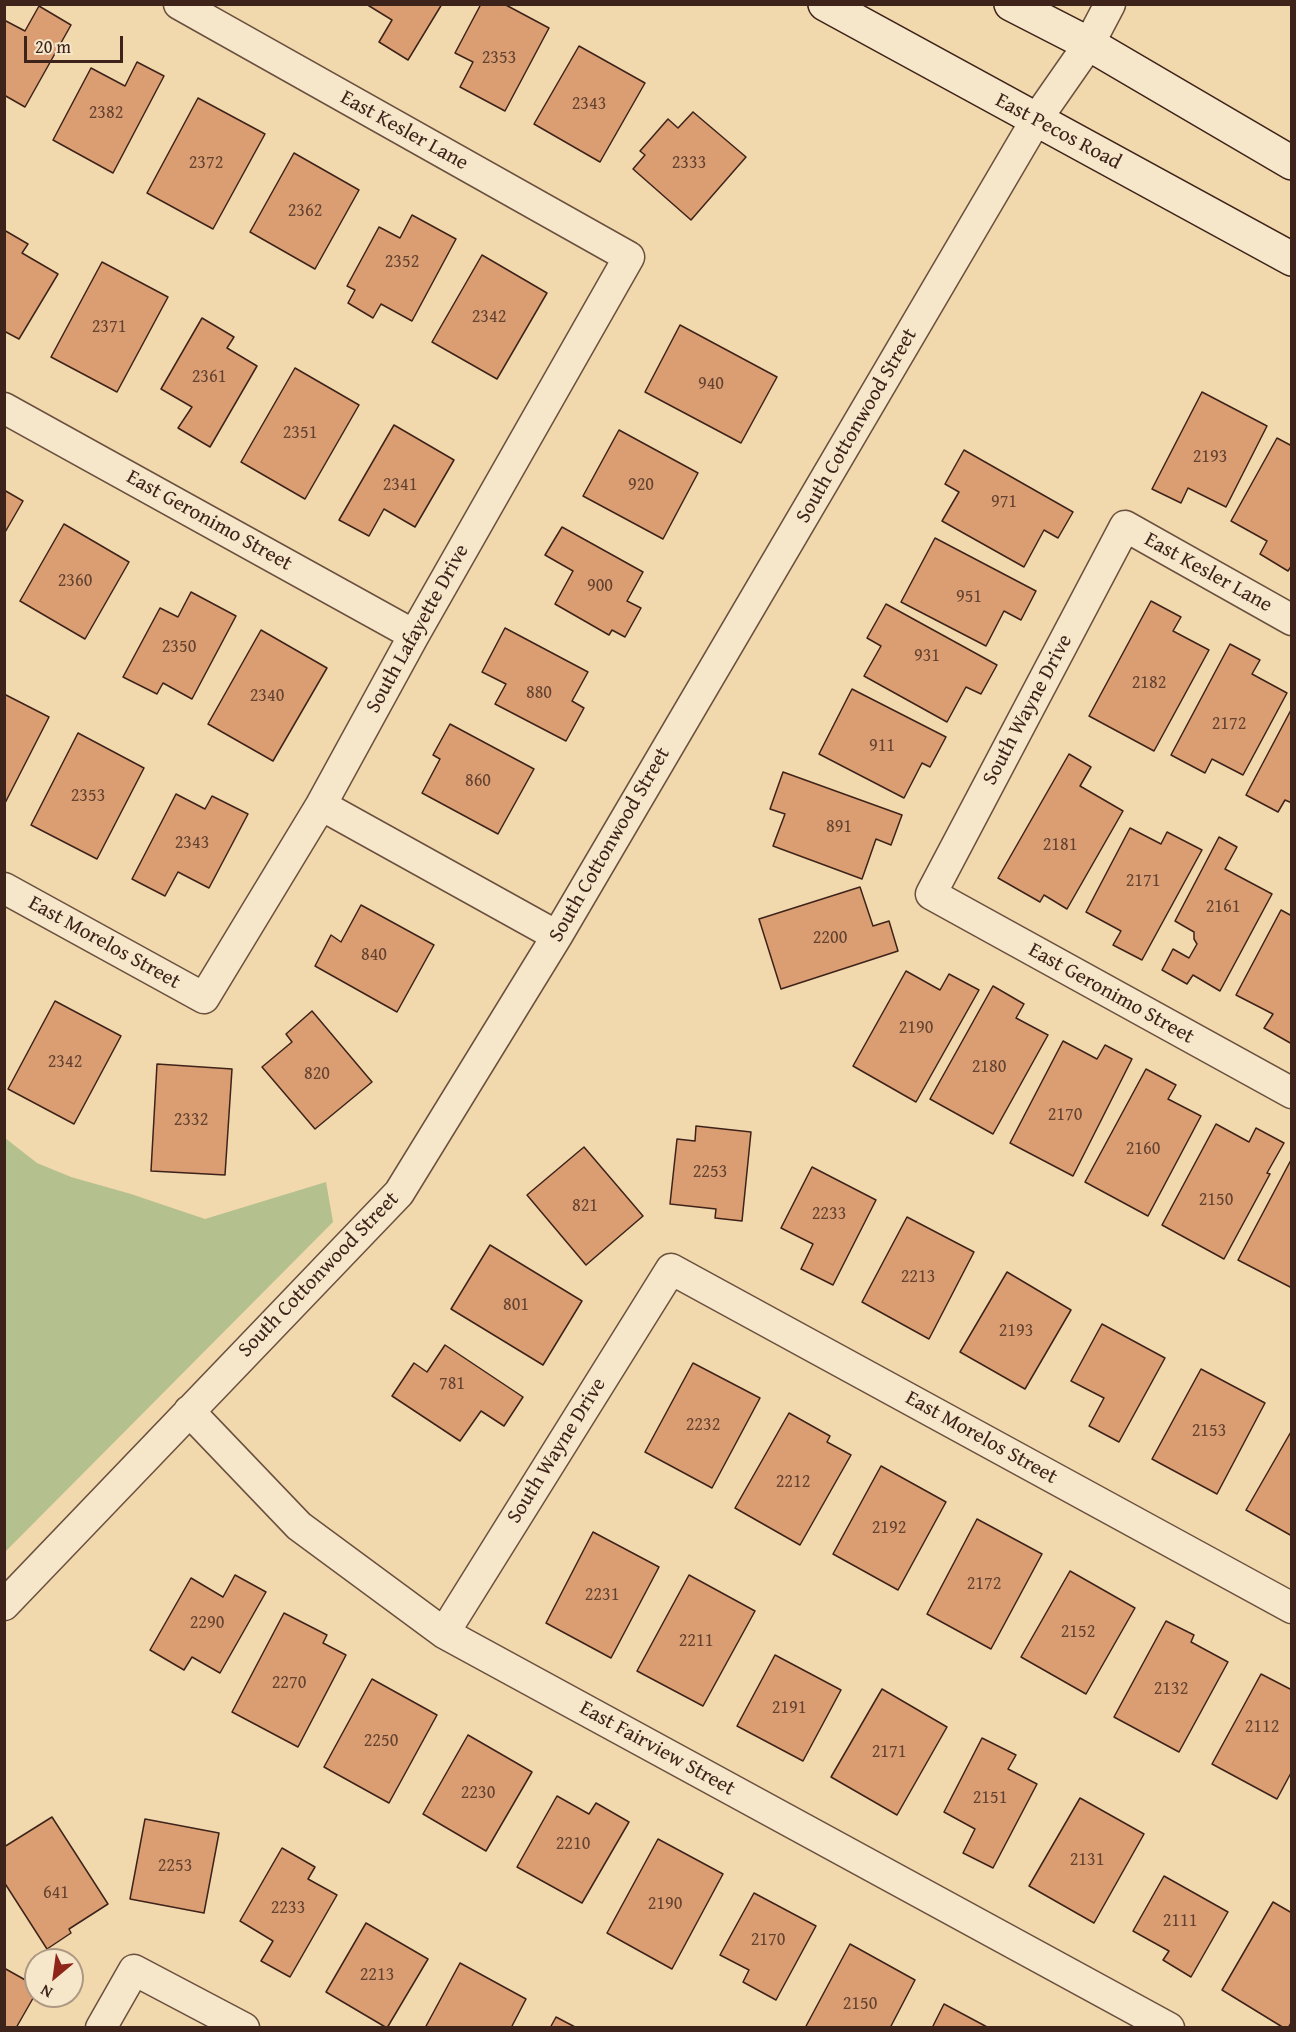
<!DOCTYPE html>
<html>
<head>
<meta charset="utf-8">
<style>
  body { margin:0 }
  #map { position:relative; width:1296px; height:2032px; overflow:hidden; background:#f1d8ad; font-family:"Gentium Book Plus",serif }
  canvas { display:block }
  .frame { position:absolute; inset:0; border:6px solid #3d2319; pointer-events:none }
  .north { position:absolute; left:24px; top:1948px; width:60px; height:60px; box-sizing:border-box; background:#f6e6ca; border:2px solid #ac9883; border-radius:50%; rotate:209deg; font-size:16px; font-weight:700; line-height:24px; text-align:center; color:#3d2319 }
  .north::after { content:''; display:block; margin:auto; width:21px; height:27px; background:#8f2418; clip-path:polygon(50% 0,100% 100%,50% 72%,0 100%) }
  .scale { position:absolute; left:24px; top:36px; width:99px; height:27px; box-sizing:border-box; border:3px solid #3d2319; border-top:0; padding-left:8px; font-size:18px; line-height:21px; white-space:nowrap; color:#3d2319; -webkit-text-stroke:4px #f6e6ca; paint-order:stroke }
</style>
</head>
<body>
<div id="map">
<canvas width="1296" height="2032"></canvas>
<div class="frame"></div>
<div class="north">N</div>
<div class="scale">20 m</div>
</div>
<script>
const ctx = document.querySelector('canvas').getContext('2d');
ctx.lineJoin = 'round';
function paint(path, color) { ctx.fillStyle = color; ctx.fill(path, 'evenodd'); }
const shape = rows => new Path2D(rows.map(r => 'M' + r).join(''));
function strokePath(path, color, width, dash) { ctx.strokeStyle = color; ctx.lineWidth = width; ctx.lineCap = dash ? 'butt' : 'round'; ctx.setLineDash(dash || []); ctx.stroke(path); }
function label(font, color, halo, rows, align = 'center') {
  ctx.font = font + ' "Gentium Book Plus",serif'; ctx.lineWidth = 6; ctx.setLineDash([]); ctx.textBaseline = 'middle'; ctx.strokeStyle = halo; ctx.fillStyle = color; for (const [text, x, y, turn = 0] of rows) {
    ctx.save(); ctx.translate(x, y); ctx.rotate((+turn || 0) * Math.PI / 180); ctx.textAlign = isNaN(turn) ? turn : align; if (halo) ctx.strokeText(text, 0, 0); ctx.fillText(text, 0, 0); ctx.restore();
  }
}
const green = shape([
  [5,1138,37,1163,71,1177,131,1194,205,1219,326,1182,333,1222,5,1552]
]);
const building = shape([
  [366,4,442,4,408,60,379,42,392,20,366,4],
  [481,4,504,4,549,28,505,111,460,87,473,62,455,53,481,4],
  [39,6,71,25,25,107,4,95,4,20,25,31,39,6],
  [579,46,645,83,600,162,534,124,579,46],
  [137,62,164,76,113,173,53,140,91,68,125,86,137,62],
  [198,98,265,134,213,229,147,193,198,98],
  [693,112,746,157,691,220,633,169,645,155,640,151,668,119,678,128,693,112],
  [294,153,359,190,315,269,250,232,294,153],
  [412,215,456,239,412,321,381,304,373,318,348,303,355,290,347,286,379,227,400,238,412,215],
  [4,230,28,244,22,253,58,274,19,339,4,331,4,230],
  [482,255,547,293,497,379,432,342,482,255],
  [102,262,168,297,117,392,51,357,102,262],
  [202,318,234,337,227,348,257,366,210,447,178,428,192,407,161,389,202,318],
  [680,325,777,377,741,443,645,392,680,325],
  [295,368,359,405,305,499,241,462,295,368],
  [1202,392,1267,426,1226,507,1188,488,1181,503,1152,489,1202,392],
  [394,425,454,460,415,527,384,509,369,536,339,520,394,425],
  [619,430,698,473,663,539,583,496,619,430],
  [1277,438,1292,446,1292,565,1288,571,1260,554,1267,541,1231,521,1277,438],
  [964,450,1073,512,1058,538,1044,530,1024,567,942,521,959,492,945,484,964,450],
  [4,490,23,501,4,534,4,490],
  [64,524,129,562,85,639,20,601,64,524],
  [562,527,643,572,627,601,641,608,625,637,612,630,609,635,555,604,573,571,545,555,562,527],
  [935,538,1036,591,1021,620,1004,611,986,646,901,602,935,538],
  [191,592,236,616,192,699,163,683,157,694,123,677,160,608,178,617,191,592],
  [1151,601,1181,617,1173,631,1209,650,1154,751,1089,716,1151,601],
  [886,604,997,665,981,694,966,687,947,722,864,676,881,646,867,638,886,604],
  [505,628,588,672,572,701,584,708,566,741,495,704,506,684,482,672,505,628],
  [261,630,327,668,273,761,208,724,261,630],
  [1230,644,1260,660,1252,674,1287,693,1243,775,1212,759,1205,773,1171,755,1230,644],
  [852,689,946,737,930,767,922,763,904,798,819,754,852,689],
  [4,694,49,717,4,805,4,694],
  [1292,708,1292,803,1285,800,1278,812,1246,795,1292,708],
  [450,724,534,769,498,834,422,793,440,759,433,755,450,724],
  [78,733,144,768,97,859,31,825,78,733],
  [1069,754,1091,767,1080,786,1123,811,1067,909,1044,895,1040,902,998,878,1069,754],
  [783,772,902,815,891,845,876,839,862,879,773,846,785,814,770,809,783,772],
  [176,794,205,809,212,796,248,814,209,888,178,872,165,896,132,879,176,794],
  [1130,828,1161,844,1167,832,1202,850,1142,960,1113,945,1121,931,1086,912,1130,828],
  [1219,837,1237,847,1225,869,1272,894,1220,991,1193,975,1187,984,1162,970,1173,949,1189,958,1197,944,1194,939,1194,932,1175,921,1219,837],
  [860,887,873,926,889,921,898,951,781,989,759,919,860,887],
  [361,905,434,945,397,1012,315,966,331,935,341,942,361,905],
  [1281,910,1292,916,1292,1044,1264,1028,1273,1014,1236,995,1281,910],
  [906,971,940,990,949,974,979,990,916,1102,853,1066,906,971],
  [993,986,1024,1004,1016,1018,1048,1035,993,1134,930,1099,993,986],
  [55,1001,121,1036,74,1124,8,1089,55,1001],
  [312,1011,372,1082,315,1129,262,1067,292,1042,286,1034,312,1011],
  [1063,1041,1097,1059,1105,1045,1132,1059,1073,1176,1010,1143,1063,1041],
  [157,1064,232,1069,225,1175,151,1171,157,1064],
  [1146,1069,1176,1085,1168,1099,1201,1116,1148,1216,1085,1182,1146,1069],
  [1216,1124,1249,1142,1256,1128,1284,1143,1267,1173,1270,1174,1224,1259,1162,1225,1216,1124],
  [696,1126,751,1132,742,1221,715,1218,716,1209,670,1204,677,1139,695,1141,696,1126],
  [584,1147,643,1216,586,1265,527,1195,584,1147],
  [1292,1158,1292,1288,1238,1260,1292,1158],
  [812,1167,876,1200,833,1285,801,1269,813,1244,781,1228,812,1167],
  [907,1217,974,1252,929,1339,862,1302,907,1217],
  [490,1245,582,1301,543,1365,451,1309,490,1245],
  [1007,1272,1071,1310,1025,1389,960,1352,1007,1272],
  [1102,1324,1165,1358,1119,1442,1089,1426,1104,1398,1071,1381,1102,1324],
  [445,1345,523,1397,504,1426,481,1411,460,1441,392,1396,414,1363,427,1372,445,1345],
  [693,1363,760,1398,712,1488,645,1452,693,1363],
  [1201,1369,1265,1403,1217,1494,1152,1459,1201,1369],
  [789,1413,830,1436,827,1442,851,1455,800,1545,735,1508,789,1413],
  [1292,1430,1292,1536,1246,1510,1292,1430],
  [881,1466,946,1502,898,1590,833,1554,881,1466],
  [977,1519,1042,1554,991,1649,927,1614,977,1519],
  [593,1532,659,1567,611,1658,546,1623,593,1532],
  [1070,1571,1135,1608,1086,1694,1021,1657,1070,1571],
  [235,1575,266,1592,220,1673,192,1657,184,1670,150,1650,191,1578,223,1597,235,1575],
  [689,1575,755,1611,703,1706,637,1671,689,1575],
  [284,1613,327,1635,323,1643,346,1655,298,1747,232,1712,284,1613],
  [1166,1621,1194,1635,1191,1642,1228,1662,1179,1752,1114,1717,1166,1621],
  [775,1655,841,1690,803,1761,737,1726,775,1655],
  [1261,1674,1292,1690,1292,1771,1277,1799,1212,1764,1261,1674],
  [372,1679,437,1715,389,1803,324,1767,372,1679],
  [882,1689,947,1727,897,1815,831,1777,882,1689],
  [468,1735,532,1772,486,1851,423,1814,468,1735],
  [982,1738,1016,1755,1008,1769,1037,1784,993,1868,963,1853,975,1829,944,1812,982,1738],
  [557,1796,589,1814,596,1803,629,1822,582,1903,517,1867,557,1796],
  [1080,1798,1144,1834,1094,1923,1029,1886,1080,1798],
  [52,1817,108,1904,69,1929,71,1933,47,1949,4,1882,4,1847,52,1817],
  [145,1819,219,1833,204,1913,130,1899,145,1819],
  [658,1839,723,1874,672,1969,607,1933,658,1839],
  [282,1848,315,1867,308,1879,337,1895,290,1977,261,1961,273,1941,240,1921,282,1848],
  [1164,1876,1228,1912,1191,1977,1163,1960,1169,1951,1133,1931,1164,1876],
  [754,1893,816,1926,776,2000,743,1982,749,1970,720,1955,754,1893],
  [1273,1902,1292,1913,1292,2021,1288,2028,1284,2028,1222,1990,1273,1902],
  [366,1923,428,1959,387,2028,326,1992,366,1923],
  [850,1944,915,1980,890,2028,805,2028,850,1944],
  [460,1963,526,1999,511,2028,425,2028,460,1963],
  [4,1968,36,1986,36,1993,16,2028,4,2028,4,1968],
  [944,2004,989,2028,932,2028,944,2004],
  [556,2017,577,2028,550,2028,556,2017]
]);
const minor = shape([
  [4,408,414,635],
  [1292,620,1125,526,931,894,1292,1093],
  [321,805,557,936],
  [4,888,204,998,321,805,414,635,629,257,179,4],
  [189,1411,299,1526,444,1633,1169,2028],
  [4,1605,399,1193,557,936,1036,120,1089,44,1110,4],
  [444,1633,671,1269,1292,1608],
  [101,2028,134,1970,244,2028]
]);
const secondary = shape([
  [825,4,1292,259],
  [1011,4,1089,44,1292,163]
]);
const numberNames = [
  ["2353",499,58],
  ["2343",589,104],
  ["2382",106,113],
  ["2372",206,163],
  ["2333",689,163],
  ["2362",305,211],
  ["2352",402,262],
  ["2342",489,317],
  ["2371",109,327],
  ["2361",209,377],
  ["940",711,384],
  ["2351",300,433],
  ["2193",1210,457],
  ["2341",400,485],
  ["920",641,485],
  ["971",1004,502],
  ["2360",75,581],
  ["900",600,586],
  ["951",969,597],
  ["2350",179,647],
  ["931",927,656],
  ["2182",1149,683],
  ["880",539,693],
  ["2340",267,696],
  ["2172",1229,724],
  ["911",882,746],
  ["860",478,781],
  ["2353",88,796],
  ["891",839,827],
  ["2343",192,843],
  ["2181",1060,845],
  ["2171",1143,881],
  ["2161",1223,907],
  ["2200",830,938],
  ["840",374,955],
  ["2190",916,1028],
  ["2342",65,1062],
  ["2180",989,1067],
  ["820",317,1074],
  ["2170",1065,1115],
  ["2332",191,1120],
  ["2160",1143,1149],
  ["2253",710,1172],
  ["2150",1216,1200],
  ["821",585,1206],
  ["2233",829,1214],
  ["2213",918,1277],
  ["801",516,1305],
  ["2193",1016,1331],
  ["781",452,1384],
  ["2232",703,1425],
  ["2153",1209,1431],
  ["2212",793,1482],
  ["2192",889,1528],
  ["2172",984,1584],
  ["2231",602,1595],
  ["2290",207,1623],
  ["2152",1078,1632],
  ["2211",696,1641],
  ["2270",289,1683],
  ["2132",1171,1689],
  ["2191",789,1708],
  ["2112",1262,1727],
  ["2250",381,1741],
  ["2171",889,1752],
  ["2230",478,1793],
  ["2151",990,1798],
  ["2210",573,1844],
  ["2131",1087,1860],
  ["2253",175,1866],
  ["641",56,1893],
  ["2190",665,1904],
  ["2233",288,1908],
  ["2111",1180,1921],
  ["2170",768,1940],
  ["2213",377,1975],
  ["2150",860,2004]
];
const streetNames = [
  ["East Kesler Lane",404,131,29],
  ["East Pecos Road",1058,132,28],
  ["South Cottonwood Street",857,426,-60],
  ["East Geronimo Street",209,521,29],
  ["East Kesler Lane",1208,573,29],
  ["South Lafayette Drive",418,629,-61],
  ["South Wayne Drive",1028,710,-62],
  ["South Cottonwood Street",610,845,-60],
  ["East Morelos Street",104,943,29],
  ["East Geronimo Street",1111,994,29],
  ["South Cottonwood Street",319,1275,-46],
  ["East Morelos Street",981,1438,29],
  ["South Wayne Drive",557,1451,-58],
  ["East Fairview Street",657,1749,29]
];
paint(green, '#b4c08e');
paint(building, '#db9e73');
strokePath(building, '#3d2319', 1.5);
strokePath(minor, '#6a503e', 33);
strokePath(secondary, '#3d2319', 36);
strokePath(minor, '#f6e6ca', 30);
strokePath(secondary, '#f6e6ca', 33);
label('18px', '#644230', null, numberNames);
label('21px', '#3d2319', '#f6e6ca', streetNames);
</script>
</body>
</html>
